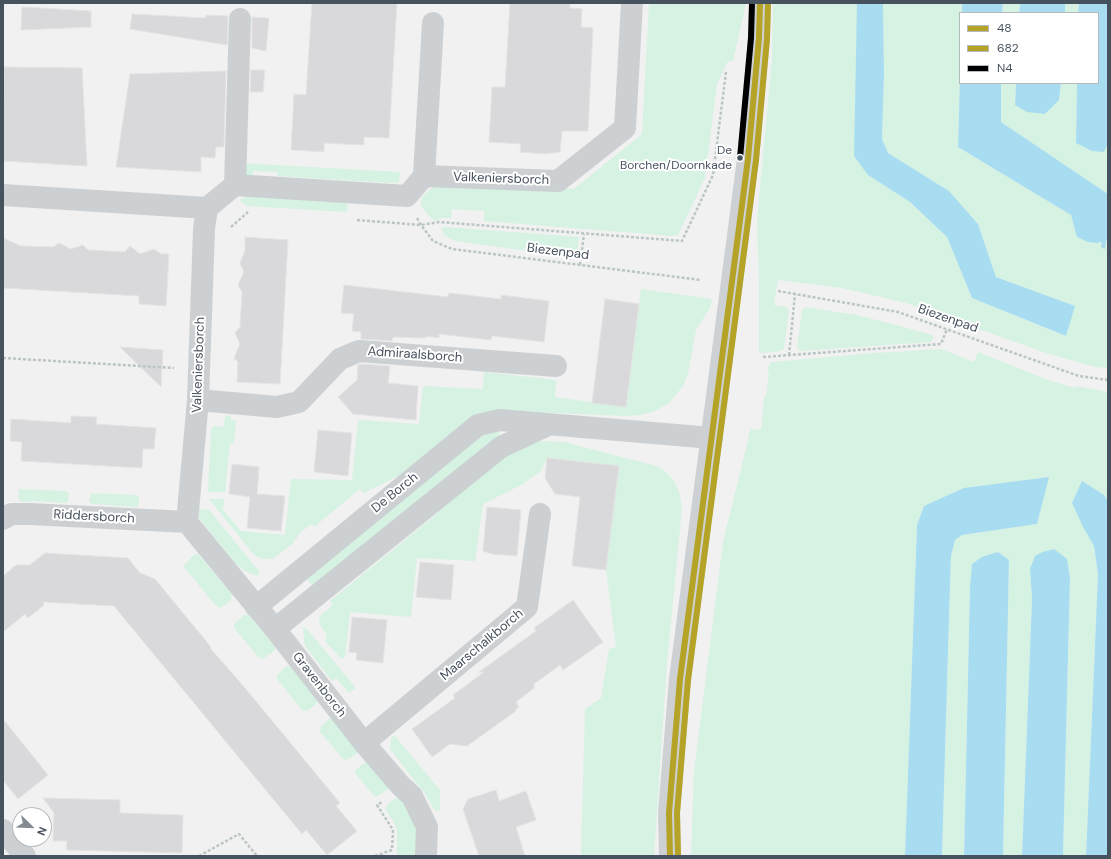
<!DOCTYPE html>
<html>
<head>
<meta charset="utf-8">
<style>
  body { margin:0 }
  #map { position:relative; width:1111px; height:859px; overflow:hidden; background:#f2f1f1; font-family:"DM Sans",sans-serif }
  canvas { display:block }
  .frame { position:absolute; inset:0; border:4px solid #47525f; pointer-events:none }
  .legend { position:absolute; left:959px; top:12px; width:140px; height:72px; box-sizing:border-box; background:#fff; border:1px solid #b5babf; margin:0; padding:5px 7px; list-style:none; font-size:12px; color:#47525f }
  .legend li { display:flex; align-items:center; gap:8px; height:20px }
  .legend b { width:20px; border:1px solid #b5babf }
  .north { position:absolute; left:12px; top:807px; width:40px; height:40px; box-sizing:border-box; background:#fff; border:1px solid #b5babf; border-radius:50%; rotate:113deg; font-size:11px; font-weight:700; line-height:16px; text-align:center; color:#47525f }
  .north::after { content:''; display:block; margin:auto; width:14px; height:18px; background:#838a92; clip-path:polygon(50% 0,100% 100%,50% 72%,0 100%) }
</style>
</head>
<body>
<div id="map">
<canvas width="1111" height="859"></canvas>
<div class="frame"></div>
<ul class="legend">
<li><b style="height:5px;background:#b4a326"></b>48</li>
<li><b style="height:5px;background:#b4a326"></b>682</li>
<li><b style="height:5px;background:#000"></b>N4</li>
</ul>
<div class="north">N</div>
</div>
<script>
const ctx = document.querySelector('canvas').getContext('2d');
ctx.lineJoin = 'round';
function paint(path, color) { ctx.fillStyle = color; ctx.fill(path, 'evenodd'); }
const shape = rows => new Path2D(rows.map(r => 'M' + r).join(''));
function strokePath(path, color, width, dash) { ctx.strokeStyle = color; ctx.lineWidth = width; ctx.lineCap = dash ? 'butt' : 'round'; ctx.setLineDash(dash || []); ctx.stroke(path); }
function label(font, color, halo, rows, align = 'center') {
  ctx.font = font + ' "DM Sans",sans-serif'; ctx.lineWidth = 4; ctx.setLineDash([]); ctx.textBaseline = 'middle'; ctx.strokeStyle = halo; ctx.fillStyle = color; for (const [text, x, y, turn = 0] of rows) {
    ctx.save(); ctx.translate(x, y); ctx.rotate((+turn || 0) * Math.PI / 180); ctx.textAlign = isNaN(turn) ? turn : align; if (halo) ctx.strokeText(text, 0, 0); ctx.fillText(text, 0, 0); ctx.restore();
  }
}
const green = shape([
  [649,3,745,3,745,8,733,61,728,61,717,84,705,178,678,235,673,236,484,221,484,211,452,209,451,218,441,218,436,221,432,219,421,206,421,202,422,197,433,187,450,181,574,189,642,134],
  [773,3,857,3,868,175,910,202,947,237,972,298,1065,336,1074,306,996,277,978,224,949,191,888,153,882,139,884,75,883,3,962,3,962,13,960,13,960,77,958,147,1071,215,1075,228,1098,243,1100,242,1102,243,1105,248,1106,241,1108,240,1108,368,1095,367,1046,353,906,303,842,288,778,280,774,305,787,307,789,311,784,349,777,352,759,353,759,280,757,221,772,58],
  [1003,3,1020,3,1019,13,1002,13],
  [1065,3,1079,3,1078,13,1065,13],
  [1001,83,1016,83,1015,105,1059,100,1061,83,1077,83,1076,143,1103,152,1108,143,1108,194,1001,122],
  [241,163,400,172,399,182,391,183,277,176,277,172,253,171,253,176,240,175],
  [246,196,348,199,347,212,246,206,240,200],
  [445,227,579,237,577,256,529,251,455,241,444,235,442,228],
  [641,289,712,299,710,308,696,330,688,374,683,386,669,403,655,411,641,415,623,416,512,411,406,472,364,493,360,489,314,527,312,524,301,532,292,544,273,559,263,559,255,556,209,499,224,499,223,510,241,531,285,535,291,479,352,480,358,420,419,424,423,386,483,389,484,372,556,380,555,397,626,407],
  [805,307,857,315,900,326,932,335,934,338,931,342,801,351,798,349,797,347,802,311],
  [941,349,974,362,978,352,1048,380,1075,388,1076,386,1108,392,1108,501,1104,495,1084,529,1094,546,1098,574,1086,856,1063,856,1070,578,1030,569,1032,598,1022,856,1003,856,1009,560,998,552,970,587,964,856,942,856,950,584,951,556,955,540,962,535,1037,524,1048,477,1035,479,924,506,917,525,905,856,691,856,694,771,723,542,748,440,750,429,761,430,764,397,766,397,769,373,768,373,768,367,771,362,875,353],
  [227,415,230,416,232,420,236,420,234,443,230,443,225,492,208,492,211,429,214,426,224,427,225,417],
  [499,431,500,436,314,587,304,576,483,435],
  [541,441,564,442,660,467,672,478,679,491,682,508,667,663,654,856,581,856,585,709,601,698,609,649,616,647,606,570,619,467,547,458,541,471,523,484,483,504,475,561,417,558,411,617,350,612,345,657,341,659,325,641,327,635,319,623,320,616,333,605,330,601,438,513,434,508,491,460,523,446],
  [19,489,66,491,69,493,68,501,65,503,34,501,22,502,18,498],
  [91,493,137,495,139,497,139,504,137,507,93,504,89,502],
  [198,509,209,510,259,571,258,576,246,572,236,564,199,518],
  [197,554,199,555,232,594,231,600,221,608,215,605,184,567,184,565,194,555],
  [244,615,249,615,275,647,275,650,263,659,259,658,234,628,234,624],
  [303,627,307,629,356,688,349,693,336,678,332,681,309,651,305,646,304,640],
  [287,666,292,667,318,700,316,704,307,711,302,710,277,679,277,675],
  [330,718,333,718,359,751,358,753,345,761,320,732,321,726],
  [394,735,440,790,440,811,436,811,434,809,426,795,390,749,391,738],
  [368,762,388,786,388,789,376,797,373,795,355,773,356,770,364,763],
  [396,798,402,800,416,827,417,856,397,856,397,830,395,824,385,809,388,804]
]);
const water = shape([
  [857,3,883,3,884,75,882,139,888,153,949,191,978,224,996,277,1075,306,1066,336,972,298,947,237,910,202,868,175,854,156],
  [962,3,1003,3,1002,13,962,13],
  [1020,3,1065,3,1065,13,1019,13],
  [1079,3,1108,3,1108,143,1104,152,1092,151,1076,143,1077,83,1098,83,1098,13,1078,13],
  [960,77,960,83,1001,83,1001,122,1108,194,1108,240,1106,241,1105,249,1101,247,1102,243,1100,242,1098,243,1088,242,1077,237,1071,215,958,147],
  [1016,83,1061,83,1059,100,1045,114,1027,112,1015,105],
  [1049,477,1037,524,962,535,955,540,951,556,950,584,942,856,905,856,917,525,924,506,964,488],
  [1082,481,1104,495,1108,501,1108,856,1086,856,1098,574,1094,546,1084,529,1072,503],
  [1054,549,1067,559,1070,578,1063,856,1022,856,1032,598,1030,569,1035,556,1043,552],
  [998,552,1009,560,1003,856,964,856,970,587,972,564,982,557]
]);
const building = shape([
  [312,3,397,3,389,138,364,137,364,145,324,143,324,152,291,150,294,94,306,95,312,3],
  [510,3,570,3,570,8,582,9,581,27,593,28,588,131,562,131,560,152,545,154,520,152,521,144,489,142,492,87,505,87,510,3],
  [22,7,91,11,91,27,21,30,22,7],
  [132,14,206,18,206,15,228,16,227,45,130,29,132,14],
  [252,17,269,18,266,51,252,48,252,17],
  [4,67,82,68,87,166,3,161,4,67],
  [251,70,265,70,263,92,250,92,251,70],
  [226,71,224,147,216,147,215,158,201,157,201,172,116,167,130,74,226,71],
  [245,237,288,240,280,384,237,382,238,362,234,358,240,344,235,333,240,327,242,292,238,285,244,272,240,263,245,251,245,237],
  [3,238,21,246,53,247,59,243,71,249,83,245,88,250,125,252,130,246,140,254,154,249,161,254,169,254,166,306,139,304,139,296,3,288,3,238],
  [344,285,448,297,449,293,501,299,501,295,549,301,544,342,492,336,491,340,439,334,439,338,426,336,426,338,393,337,392,341,361,339,361,332,352,331,354,314,341,313,344,285],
  [605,299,639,304,626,407,592,403,605,299],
  [120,347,163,350,161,387,120,347],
  [361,364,390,366,388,383,418,386,416,420,353,414,338,397,357,380,358,365,361,364],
  [71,416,97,417,96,424,156,428,154,449,143,449,142,468,21,461,22,442,10,441,11,419,71,423,71,416],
  [318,430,352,433,348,476,314,472,318,430],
  [547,458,619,466,606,570,572,566,580,497,555,494,545,478,547,458],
  [232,464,259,467,257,494,285,496,281,531,247,528,250,497,229,494,232,464],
  [487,507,521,510,517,556,492,554,483,551,487,507],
  [45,553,128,558,140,573,155,579,211,647,210,648,245,688,340,803,336,806,357,831,327,855,306,830,302,834,114,606,43,602,44,605,28,618,25,614,3,632,3,576,16,565,30,565,45,553],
  [420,562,454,565,451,600,416,597,420,562],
  [573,600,603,642,563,670,560,665,534,684,534,688,516,702,519,707,515,710,516,711,467,746,450,744,432,757,412,729,455,698,453,695,484,672,479,672,536,631,534,628,573,600],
  [352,617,387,620,383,663,356,660,357,653,349,652,352,617],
  [3,719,48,775,18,799,3,780,3,719],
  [496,790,499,801,526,791,536,820,516,827,525,856,479,856,463,809,468,799,496,790],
  [43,798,120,800,120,813,183,815,182,853,66,850,67,841,53,841,54,813,43,798]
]);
const path = shape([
  [417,218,421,225,433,241,452,249,701,280],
  [357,220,421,225,439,222,682,241,713,175,726,72],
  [231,227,248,212],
  [580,265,584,234],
  [778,291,898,312,1079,376,1108,380],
  [789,355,795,294],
  [763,357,941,344,947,329],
  [3,358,174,368],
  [199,856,239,834,257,856],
  [375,856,392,850,393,830,377,805,382,802]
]);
const street = shape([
  [424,176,433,23],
  [235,185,240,19],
  [3,195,207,208,235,185,407,196,424,176,558,181,625,128,632,3],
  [198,400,277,407,299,402,340,359,359,351,556,366],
  [3,519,11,514,30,514,187,522],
  [187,522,275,629,364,743,401,786,412,796,427,827,426,856],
  [187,522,198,400,204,229,207,208],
  [256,607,478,425,500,420,712,438],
  [275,629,501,447,548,425],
  [364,743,527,607,540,514],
  [3,830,25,856]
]);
const secondary = shape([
  [670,856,669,813,680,679,748,159,759,38,760,3]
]);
const bus1 = shape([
  [670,856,669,813,680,679,748,159,759,38,760,3]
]);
const bus2 = shape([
  [678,856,677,813,688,680,756,160,767,39,768,3]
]);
const bus3 = shape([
  [740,158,751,38,752,3]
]);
const markers = [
  [740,158,3.5,"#47525f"]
];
const busNames = [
  ["De",732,151],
  ["Borchen/Doornkade",732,166]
];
const streetNames = [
  ["Valkeniersborch",501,179,2],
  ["Biezenpad",558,252,7],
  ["Biezenpad",948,319,19],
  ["Admiraalsborch",415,355,4],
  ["Valkeniersborch",199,365,-88],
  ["De Borch",395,493,-39],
  ["Riddersborch",94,517,3],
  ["Maarschalkborch",482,645,-40],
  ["Gravenborch",319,685,52]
];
paint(green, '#d5f2e2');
paint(water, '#a8ddf1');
paint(building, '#d9d9db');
strokePath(building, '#e3e3e4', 1);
strokePath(path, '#bac6c3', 2.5, [3, 2]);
strokePath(street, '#cdd0d2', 22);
strokePath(secondary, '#ced1d4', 22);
strokePath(bus1, '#b4a326', 6);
strokePath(bus2, '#b4a326', 6);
strokePath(bus3, '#000', 6);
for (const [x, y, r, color] of markers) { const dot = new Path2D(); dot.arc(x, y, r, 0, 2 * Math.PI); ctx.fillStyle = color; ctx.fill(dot); strokePath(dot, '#fff', 1.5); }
label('12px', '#47525f', '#fff', busNames, 'right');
label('13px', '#47525f', '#fff', streetNames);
</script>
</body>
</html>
